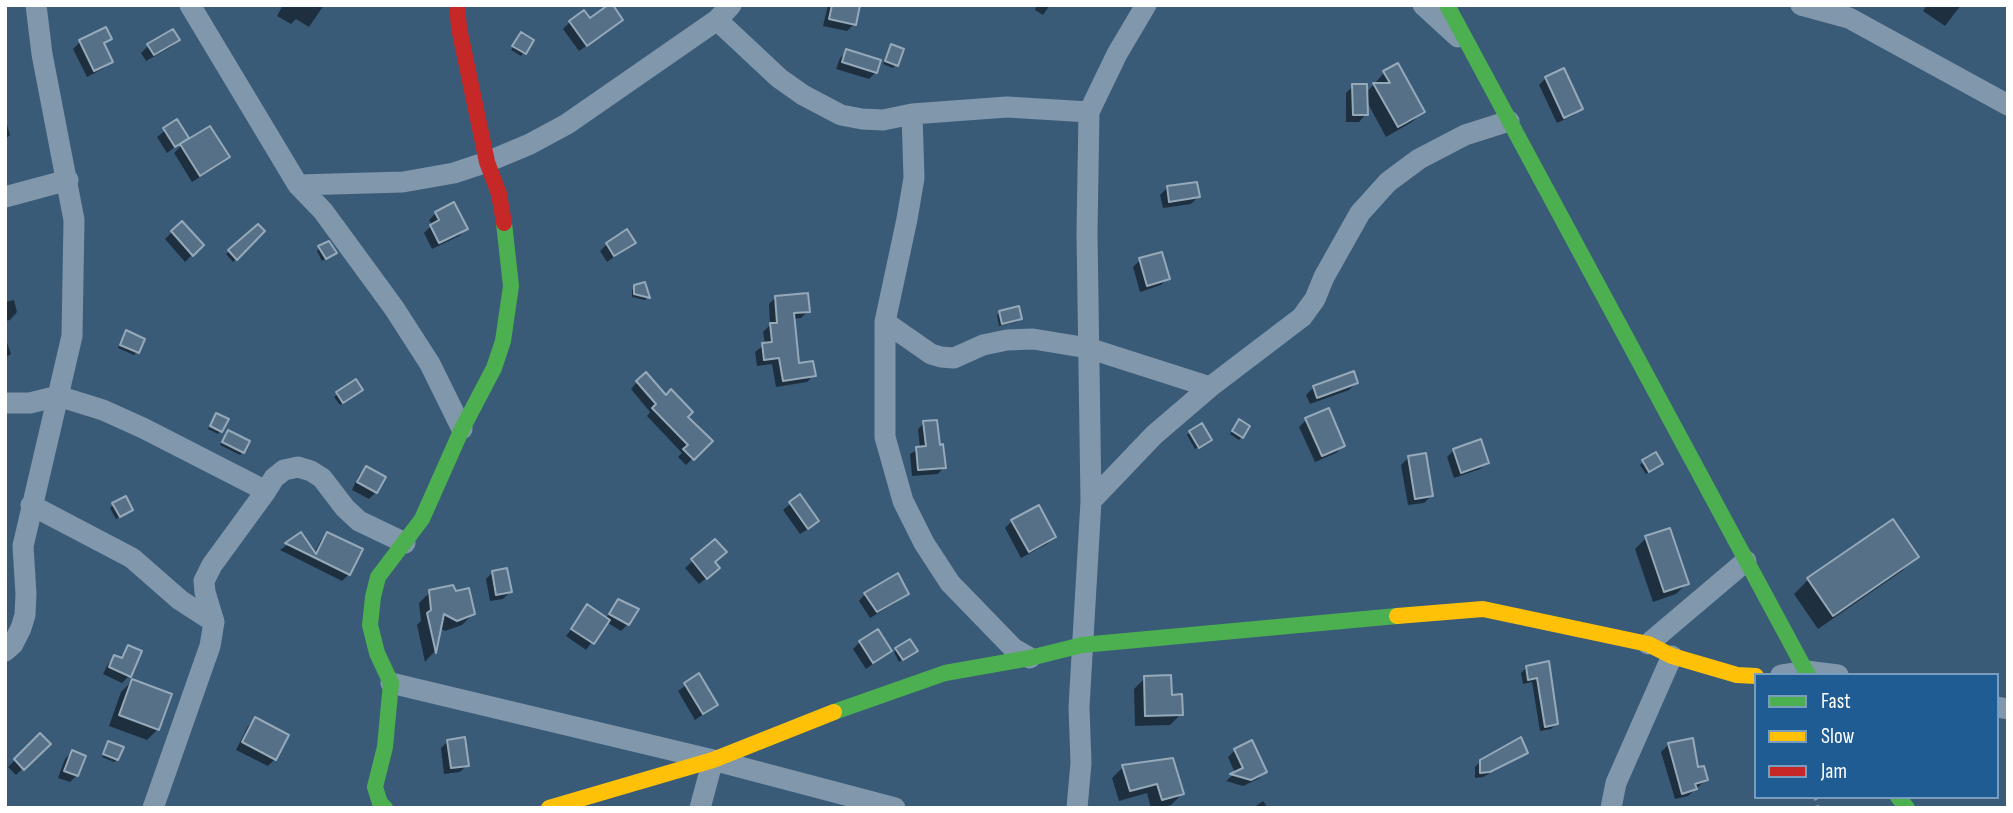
<!DOCTYPE html>
<html>
<head>
<meta charset="utf-8">
<style>
  body { margin:0 }
  #map { position:relative; width:2013px; height:813px; overflow:hidden; background:#395b78; font-family:"Sofia Sans Condensed",sans-serif }
  canvas { display:block }
  .frame { position:absolute; inset:0; border:7px solid #fff; pointer-events:none }
  .legend { position:absolute; left:1754px; top:673px; width:245px; height:126px; box-sizing:border-box; background:#1e5c93; border:2px solid #789dbe; margin:0; padding:9px 12px; list-style:none; font-size:21px; color:#fff }
  .legend li { display:flex; align-items:center; gap:14px; height:35px }
  .legend b { width:35px; border:2px solid #789dbe }
</style>
</head>
<body>
<div id="map">
<canvas width="2013" height="813"></canvas>
<div class="frame"></div>
<ul class="legend">
<li><b style="height:9px;background:#4caf50"></b>Fast</li>
<li><b style="height:9px;background:#ffc107"></b>Slow</li>
<li><b style="height:9px;background:#c62828"></b>Jam</li>
</ul>
</div>
<script>
const ctx = document.querySelector('canvas').getContext('2d');
ctx.lineJoin = 'round';
function paint(path, color) { ctx.fillStyle = color; ctx.fill(path, 'evenodd'); }
const shape = rows => new Path2D(rows.map(r => 'M' + r).join(''));
function strokePath(path, color, width, dash) { ctx.strokeStyle = color; ctx.lineWidth = width; ctx.lineCap = dash ? 'butt' : 'round'; ctx.setLineDash(dash || []); ctx.stroke(path); }
const shadow = shape([
  [283,5,324,5,309,27,296,19,291,24,277,16],
  [828,5,859,5,854,24,847,31,823,26],
  [1037,5,1050,5,1043,15,1035,10],
  [1927,5,1961,5,1945,26,1923,11],
  [570,22,614,26,579,51,563,29],
  [519,37,532,40,521,56,511,50],
  [110,39,103,46,111,62,104,68,87,77,73,49,80,42],
  [178,40,171,47,146,61,141,53,148,46],
  [892,46,896,65,893,68,883,64],
  [847,51,876,72,869,79,836,69,840,58],
  [1563,70,1581,108,1574,115,1557,123,1539,85,1546,78],
  [1384,73,1423,112,1412,122,1386,137,1366,100,1366,114,1359,122,1346,122,1346,93,1353,86,1366,93],
  [5,118,10,135,5,139],
  [176,122,187,138,167,153,157,137],
  [210,128,228,157,221,164,192,182,174,153,181,146],
  [1167,188,1198,197,1191,204,1163,208,1160,195],
  [436,213,466,229,459,236,432,249,424,233,432,225,429,220],
  [182,223,202,245,185,262,165,239],
  [258,227,262,231,233,262,226,254],
  [634,242,607,262,600,251,607,244],
  [319,248,332,255,322,261,317,251],
  [1140,260,1168,278,1161,285,1140,292,1133,267],
  [635,287,648,297,645,300,632,297,632,290],
  [776,297,808,311,801,318,793,319,798,365,814,375,807,382,776,387,772,364,757,366,755,352,765,344,763,332,770,325,769,304],
  [14,300,17,312,10,320,5,321,5,302],
  [1000,312,1020,319,1017,322,999,326,997,315],
  [126,332,137,352,134,355,118,348],
  [5,337,11,354,5,358],
  [1353,373,1356,383,1349,390,1310,404,1306,395,1313,388],
  [356,382,358,393,340,405,334,397],
  [637,382,686,417,710,441,686,465,678,457,682,453,647,416,650,412,631,389],
  [216,415,226,420,218,434,208,429],
  [1306,420,1343,446,1336,453,1315,462,1299,427],
  [924,423,944,467,938,474,912,476,910,454,920,448,918,429],
  [1236,425,1242,437,1239,440,1230,434],
  [228,432,243,452,240,455,220,445],
  [1190,432,1207,443,1195,449,1187,435],
  [1454,450,1487,462,1480,469,1454,478,1447,457],
  [1408,458,1431,496,1424,503,1408,505,1401,465],
  [1643,462,1661,464,1646,474,1640,465],
  [366,468,376,492,369,499,352,490,359,475],
  [799,497,810,528,800,534,783,510],
  [113,505,128,512,116,519,110,508],
  [1012,521,1054,537,1047,544,1021,558,1005,528],
  [1892,522,1916,557,1902,571,1818,629,1794,594,1808,580],
  [328,534,360,550,349,574,342,581,280,550,300,535,314,554,321,540],
  [1646,538,1687,583,1676,594,1653,602,1635,549],
  [715,541,710,575,699,584,685,568],
  [493,572,510,592,503,599,490,601,486,579],
  [430,592,473,614,462,625,445,631,439,628,434,652,425,662,417,625,421,621,419,603],
  [907,593,900,600,870,618,859,601,865,594],
  [619,601,628,624,621,631,606,622,586,650,566,636,588,607,605,619],
  [860,642,890,651,866,669,853,649],
  [128,647,129,676,122,683,103,674,108,664,115,657,119,659],
  [897,649,912,654,899,662,894,652],
  [1548,663,1556,724,1551,729,1540,731,1532,682,1523,684,1521,673,1527,667],
  [698,676,716,705,695,720,678,691],
  [1145,678,1170,697,1181,714,1170,725,1135,726,1134,689],
  [132,681,158,729,147,740,109,726,121,692],
  [255,719,275,759,268,766,236,750,248,726],
  [40,736,48,744,16,775,8,767],
  [1691,740,1697,769,1706,780,1688,796,1675,799,1661,752,1668,745],
  [448,741,467,765,460,772,444,774,441,748],
  [109,743,117,759,114,762,102,757],
  [1235,750,1265,772,1258,779,1243,786,1226,781,1235,773,1228,757],
  [72,752,77,775,70,782,58,778,65,759],
  [1526,752,1520,758,1483,777,1475,778,1475,767,1481,761],
  [1123,767,1182,794,1171,805,1160,808,1151,808,1147,793,1119,801,1112,778],
  [1263,801,1268,808,1253,808]
]);
const building = shape([
  [608,5,613,5,623,20,587,46,569,21,584,10,590,18,608,5],
  [832,5,860,5,856,25,829,19,832,5],
  [106,27,112,39,104,43,113,62,94,71,79,40,106,27],
  [173,29,180,40,154,55,147,44,173,29],
  [521,32,534,40,526,54,512,46,521,32],
  [891,44,904,49,898,66,885,61,891,44],
  [846,49,881,60,877,73,842,62,846,49],
  [1398,63,1425,112,1398,127,1373,83,1390,83,1383,71,1398,63],
  [1564,68,1583,109,1564,118,1545,77,1564,68],
  [1352,84,1367,84,1368,115,1353,115,1352,84],
  [177,119,189,138,175,147,163,128,177,119],
  [210,126,230,157,200,176,180,144,210,126],
  [1197,182,1200,197,1169,202,1167,186,1197,182],
  [454,202,468,229,439,243,430,225,439,220,435,212,454,202],
  [182,221,204,245,193,256,171,231,182,221],
  [258,224,265,231,237,260,228,250,258,224],
  [627,229,636,243,614,256,606,243,627,229],
  [329,241,337,253,326,259,318,246,329,241],
  [1162,252,1170,279,1147,286,1139,258,1162,252],
  [645,282,650,298,634,294,634,285,645,282],
  [808,293,810,312,794,313,799,363,813,361,816,376,783,381,779,358,764,360,762,343,772,342,770,323,777,323,775,296,808,293],
  [1019,306,1022,319,1002,324,999,311,1019,306],
  [126,330,145,339,139,353,120,345,126,330],
  [1354,371,1358,383,1317,398,1313,386,1354,371],
  [646,372,666,395,671,389,693,412,688,417,713,441,694,460,683,449,688,445,652,408,656,404,636,381,646,372],
  [356,379,363,390,343,403,336,392,356,379],
  [1329,408,1345,446,1322,456,1305,418,1329,408],
  [216,413,229,419,222,432,210,426,216,413],
  [1239,419,1250,426,1243,438,1232,431,1239,419],
  [937,420,940,445,943,444,946,468,918,470,916,447,926,446,923,421,937,420],
  [1202,423,1212,440,1199,448,1189,431,1202,423],
  [228,430,250,441,244,453,222,442,228,430],
  [1481,439,1489,463,1461,473,1453,449,1481,439],
  [1656,452,1663,464,1649,472,1642,460,1656,452],
  [1426,453,1433,496,1415,499,1408,456,1426,453],
  [366,466,386,477,377,493,357,482,366,466],
  [800,494,819,521,808,529,789,502,800,494],
  [126,496,133,510,120,517,112,503,126,496],
  [1039,505,1056,537,1029,552,1011,520,1039,505],
  [1893,519,1919,557,1833,616,1807,578,1893,519],
  [1670,528,1689,584,1664,592,1645,536,1670,528],
  [301,532,316,554,327,532,363,549,350,575,285,543,301,532],
  [715,539,727,552,715,562,720,568,707,579,691,559,715,539],
  [507,568,512,592,496,595,492,571,507,568],
  [898,573,909,594,877,612,864,593,898,573],
  [453,585,456,591,469,588,475,614,457,621,444,614,436,653,427,613,431,610,429,590,453,585],
  [618,599,639,609,629,625,609,614,618,599],
  [587,604,610,620,594,644,571,629,587,604],
  [878,629,892,651,873,663,859,641,878,629],
  [910,639,918,651,903,660,895,648,910,639],
  [128,645,142,651,131,677,109,667,114,655,122,658,128,645],
  [1549,661,1558,724,1545,727,1537,678,1528,680,1526,666,1549,661],
  [699,673,718,705,703,714,684,683,699,673],
  [1171,675,1172,695,1182,694,1183,715,1145,716,1144,676,1171,675],
  [132,679,172,694,159,730,119,715,132,679],
  [255,717,289,735,276,760,242,742,255,717],
  [40,733,51,744,24,770,14,759,40,733],
  [465,737,469,766,451,768,447,740,465,737],
  [1521,737,1528,753,1490,772,1480,773,1480,760,1521,737],
  [1693,738,1698,767,1704,766,1708,780,1695,784,1697,789,1682,794,1668,743,1693,738],
  [1252,740,1267,772,1251,780,1230,774,1243,768,1234,749,1252,740],
  [108,741,124,747,118,760,103,754,108,741],
  [72,750,86,756,78,776,64,771,72,750],
  [1173,758,1184,794,1162,800,1157,784,1130,791,1122,765,1173,758]
]);
const path = shape([
  [1815,797,1818,808]
]);
const street = shape([
  [36,5,42,54,74,220,72,336,58,396,103,410,143,428,266,491,274,478,284,470,298,467,311,471,322,478,345,508,359,521,405,543],
  [190,5,298,185,403,182,454,173,487,162,530,144,567,124,717,20,731,5],
  [1423,5,1458,37],
  [1801,5,1849,18,2008,105],
  [717,20,779,78,803,95,841,115,862,119,883,120,912,114,914,178,907,219,885,322,885,437,903,501,924,543,950,583,1014,649,1030,658],
  [912,114,1007,107,1089,112,1117,54,1146,5],
  [298,185,323,211,394,308,430,364,462,429],
  [5,197,68,180],
  [885,322,931,354,941,357,954,358,983,345,1007,340,1033,339,1088,348,1210,387],
  [5,403,30,403,58,396,23,546,26,594,25,615,21,628,13,644,5,651],
  [1091,501,1154,435,1210,387,1302,317,1315,299,1324,277,1360,213,1388,182,1419,159,1465,135,1509,121],
  [31,505,132,558,180,600,214,622],
  [1648,644,1746,561],
  [1781,675,1806,671,1838,675],
  [391,683,713,760,895,808],
  [1997,707,2008,709],
  [153,808,210,646,214,622,205,592,204,581,212,565,266,491],
  [700,808,713,760],
  [1077,808,1081,763,1079,707,1091,501,1087,233,1089,112],
  [1611,808,1616,783,1672,656]
]);
const fast = shape([
  [1447,5,1808,675],
  [834,712,945,673,1030,658,1082,645,1397,616],
  [1898,797,1907,808],
  [385,808,380,803,375,787,385,747,391,683,377,653,370,625,373,597,378,577,422,519,462,429,494,368,503,341,511,286,504,223]
]);
const slow = shape([
  [1397,616,1483,609,1648,644,1672,656,1737,675,1756,676],
  [549,808,713,760,834,712]
]);
const jam = shape([
  [457,5,459,28,487,162,499,194,504,223]
]);
paint(shadow, '#0007');
paint(building, '#557087');
strokePath(building, '#96a9b9', 2);
strokePath(path, '#8197ab', 3.5, [3.5, 5]);
strokePath(street, '#8197ab', 21);
strokePath(fast, '#4caf50', 16);
strokePath(slow, '#ffc107', 16);
strokePath(jam, '#c62828', 16);
</script>
</body>
</html>
